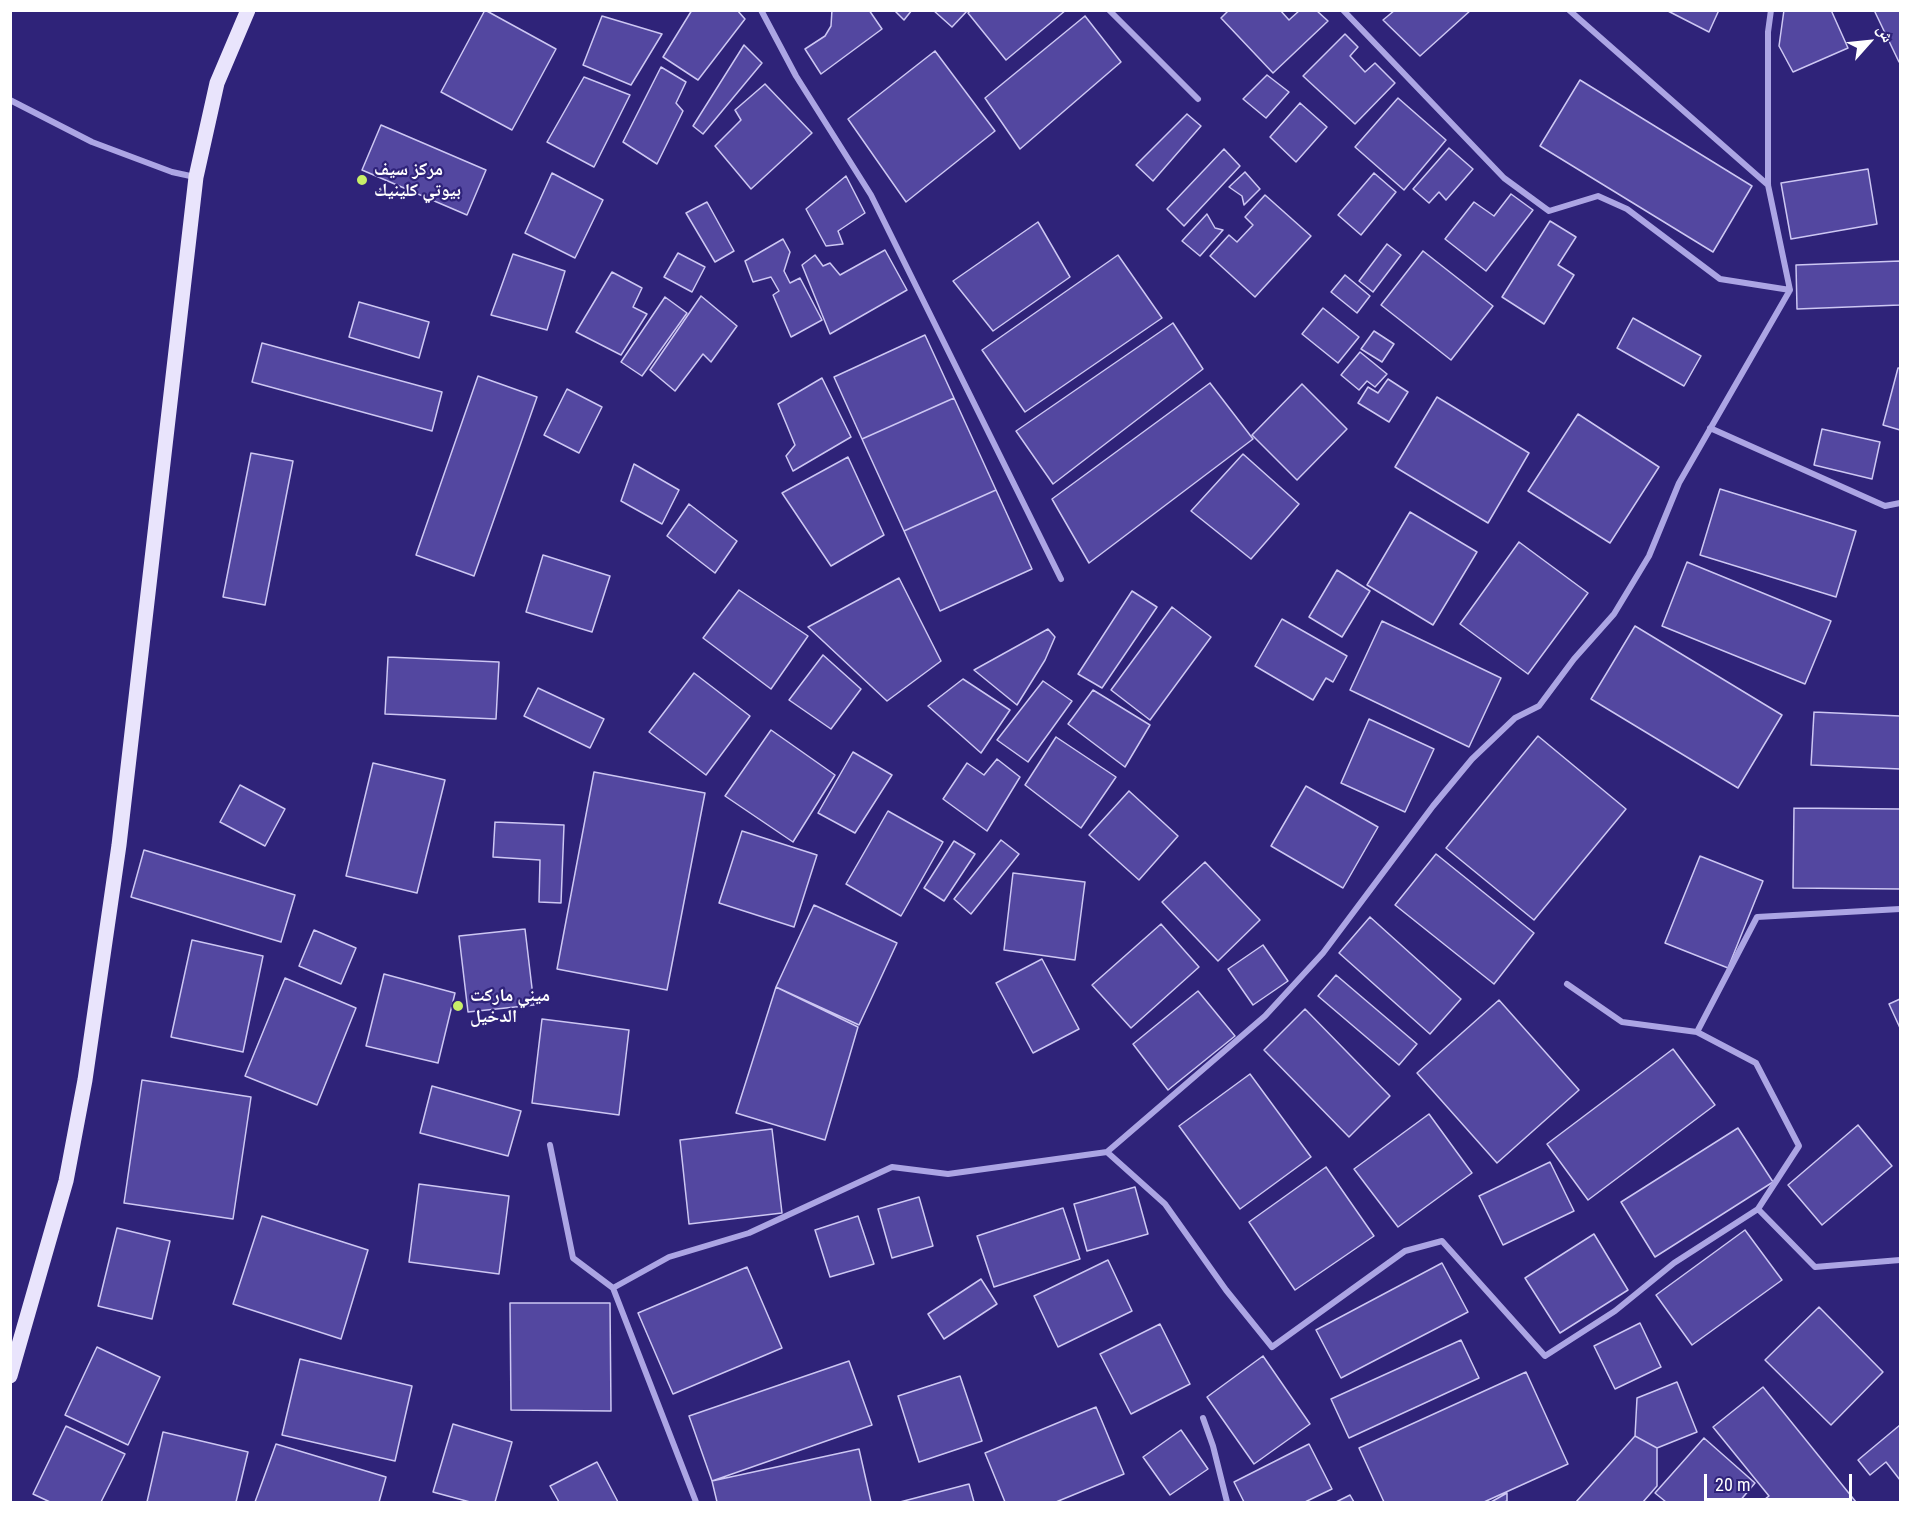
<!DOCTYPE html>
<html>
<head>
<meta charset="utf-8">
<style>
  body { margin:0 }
  #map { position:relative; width:1911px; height:1513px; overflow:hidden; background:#2f2379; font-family:"Roboto Condensed","Noto Naskh Arabic",sans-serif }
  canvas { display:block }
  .frame { position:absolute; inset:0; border:12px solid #fff; pointer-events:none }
  .north { position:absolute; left:1839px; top:12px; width:60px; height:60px; -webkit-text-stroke:4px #2f2379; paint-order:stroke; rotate:63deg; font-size:16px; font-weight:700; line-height:24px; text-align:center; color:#fff }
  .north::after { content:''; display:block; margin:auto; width:21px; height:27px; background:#fff; clip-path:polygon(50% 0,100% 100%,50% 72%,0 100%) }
  .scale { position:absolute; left:1704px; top:1474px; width:148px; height:27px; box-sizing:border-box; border:3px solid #fff; border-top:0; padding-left:8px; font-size:18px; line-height:21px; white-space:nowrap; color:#fff; -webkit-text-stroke:4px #2f2379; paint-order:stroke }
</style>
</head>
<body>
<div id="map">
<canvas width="1911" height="1513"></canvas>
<div class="frame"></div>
<div class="north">ش</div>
<div class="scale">20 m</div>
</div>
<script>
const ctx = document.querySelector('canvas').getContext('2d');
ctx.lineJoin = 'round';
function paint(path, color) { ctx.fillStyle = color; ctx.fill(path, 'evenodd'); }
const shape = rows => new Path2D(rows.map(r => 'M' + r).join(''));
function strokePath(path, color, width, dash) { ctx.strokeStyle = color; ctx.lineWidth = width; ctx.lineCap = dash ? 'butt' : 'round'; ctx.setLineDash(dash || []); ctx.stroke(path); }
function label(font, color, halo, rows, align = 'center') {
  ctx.font = font + ' "Roboto Condensed","Noto Naskh Arabic",sans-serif'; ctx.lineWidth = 4.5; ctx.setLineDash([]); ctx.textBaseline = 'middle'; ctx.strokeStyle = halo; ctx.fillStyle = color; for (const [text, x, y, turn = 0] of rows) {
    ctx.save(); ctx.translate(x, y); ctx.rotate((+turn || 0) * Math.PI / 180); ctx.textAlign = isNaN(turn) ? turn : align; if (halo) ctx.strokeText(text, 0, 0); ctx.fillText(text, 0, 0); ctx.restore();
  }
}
const building = shape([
  [485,10,556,49,512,130,441,92,485,10],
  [692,10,737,10,745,19,698,80,663,57,692,10],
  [832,10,869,10,882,29,821,74,805,49,825,36,831,26,832,10],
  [894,10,912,10,904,20,894,10],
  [933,10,968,10,952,27,933,10],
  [971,10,1066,10,1006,60,968,13,971,10],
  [1229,10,1280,10,1289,20,1300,10,1316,10,1328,21,1273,73,1221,18,1229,10],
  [1395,10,1471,10,1420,56,1383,20,1395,10],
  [1666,10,1719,10,1709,32,1666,10],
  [1784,10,1831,10,1848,48,1793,72,1779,46,1784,10],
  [1874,10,1900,10,1900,62,1899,62,1874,10],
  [602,16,662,34,631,85,583,65,602,16],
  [1085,16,1121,62,1020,149,985,98,1085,16],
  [1345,34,1358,47,1350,56,1365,72,1375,63,1395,83,1355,124,1303,76,1345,34],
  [744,45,762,63,703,134,693,126,744,45],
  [935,51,995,131,906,202,848,119,935,51],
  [661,67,686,82,676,103,683,111,657,164,623,142,661,67],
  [1267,75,1289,92,1266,118,1243,99,1267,75],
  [584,77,630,95,594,167,547,142,584,77],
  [1580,80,1752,186,1713,252,1540,146,1580,80],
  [765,84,812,133,751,189,715,146,741,120,735,110,765,84],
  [1398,98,1446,140,1404,190,1355,147,1398,98],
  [1300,103,1327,127,1296,162,1270,137,1300,103],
  [1187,114,1201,126,1153,181,1136,165,1187,114],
  [381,125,486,170,467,215,362,170,381,125],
  [1449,148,1473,169,1446,200,1439,192,1429,203,1413,189,1449,148],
  [1224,149,1240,166,1184,226,1167,209,1224,149],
  [1868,169,1877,224,1791,239,1781,183,1868,169],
  [1245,172,1260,189,1244,205,1242,196,1229,187,1245,172],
  [552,173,603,200,575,258,525,233,552,173],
  [1374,173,1396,192,1361,235,1338,215,1374,173],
  [846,176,865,213,838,231,843,244,826,246,806,209,846,176],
  [1511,194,1533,210,1486,271,1445,239,1474,202,1494,216,1511,194],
  [1265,195,1311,236,1255,297,1210,256,1229,235,1237,242,1253,225,1245,217,1265,195],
  [707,202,734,251,715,262,686,213,707,202],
  [1207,214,1215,228,1223,230,1200,256,1182,241,1207,214],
  [1550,221,1576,237,1558,265,1574,275,1544,324,1502,297,1550,221],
  [1038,222,1070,277,993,331,953,281,1038,222],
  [783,239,790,252,784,271,790,283,800,278,822,320,791,337,773,295,779,291,771,277,753,282,745,261,783,239],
  [1387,244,1401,255,1373,292,1359,281,1387,244],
  [885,250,907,290,830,334,802,265,815,255,823,266,830,263,840,275,885,250],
  [1423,251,1493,306,1451,360,1381,305,1423,251],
  [678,253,705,267,692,292,664,277,678,253],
  [513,254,565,271,547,330,491,315,513,254],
  [1118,255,1162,318,1025,412,982,350,1118,255],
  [1900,261,1900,305,1797,309,1796,265,1900,261],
  [612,272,642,288,633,307,647,314,621,355,576,332,612,272],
  [1345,275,1370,296,1357,313,1331,292,1345,275],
  [701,296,737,326,711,362,703,354,675,391,650,370,701,296],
  [665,297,687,313,642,376,621,362,665,297],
  [359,302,429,322,419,358,349,337,359,302],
  [1323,308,1359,337,1338,363,1302,334,1323,308],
  [1633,318,1701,356,1684,386,1617,348,1633,318],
  [1173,323,1203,369,1053,484,1016,431,1173,323],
  [1374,331,1394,344,1382,362,1361,349,1374,331],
  [925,335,954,398,862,439,834,377,925,335],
  [262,343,442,392,432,431,252,382,262,343],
  [1360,352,1387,374,1375,387,1367,381,1359,390,1341,375,1360,352],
  [1898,368,1900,368,1900,430,1883,425,1898,368],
  [478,376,537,397,474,576,416,555,478,376],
  [822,378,851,437,793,471,786,456,795,445,778,404,822,378],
  [1388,379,1408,392,1389,422,1358,403,1368,387,1378,393,1388,379],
  [1210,383,1253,439,1089,563,1052,499,1210,383],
  [1302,384,1347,429,1297,480,1252,435,1302,384],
  [567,389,602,407,579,453,544,435,567,389],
  [1437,397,1529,453,1488,523,1395,467,1437,397],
  [954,398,996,490,904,531,862,439,954,398],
  [1578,414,1659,467,1610,543,1528,491,1578,414],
  [1822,429,1880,442,1872,479,1814,465,1822,429],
  [251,453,293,461,265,605,223,597,251,453],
  [1243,454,1299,504,1251,559,1191,511,1243,454],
  [848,457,884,535,831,566,782,493,848,457],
  [634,464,679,490,662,524,621,501,634,464],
  [1720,489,1856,531,1836,597,1700,555,1720,489],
  [996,490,1032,569,940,611,904,531,996,490],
  [689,504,737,541,715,573,667,536,689,504],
  [1410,512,1477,552,1433,625,1367,585,1410,512],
  [1519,542,1588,593,1528,674,1460,624,1519,542],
  [543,555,610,576,592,632,526,612,543,555],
  [1687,562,1831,621,1805,684,1662,626,1687,562],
  [1337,570,1370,591,1342,637,1309,617,1337,570],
  [899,578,941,661,887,701,808,627,899,578],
  [739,590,808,636,771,689,703,638,739,590],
  [1132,591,1157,607,1102,688,1078,674,1132,591],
  [1172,607,1211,637,1150,720,1111,690,1172,607],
  [1282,619,1347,656,1333,682,1326,678,1313,700,1255,666,1282,619],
  [1382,621,1501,678,1469,747,1350,690,1382,621],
  [1635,626,1782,715,1738,788,1591,699,1635,626],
  [1048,629,1055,637,1045,660,1017,705,974,670,1048,629],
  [823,655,861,689,831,729,789,700,823,655],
  [388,657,499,662,496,719,385,714,388,657],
  [694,673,750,716,706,775,649,732,694,673],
  [963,679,1010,710,981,753,928,706,963,679],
  [1043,681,1072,701,1028,762,997,740,1043,681],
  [538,688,604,719,590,748,524,716,538,688],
  [1093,690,1150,725,1125,767,1068,724,1093,690],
  [1814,712,1900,716,1900,769,1811,765,1814,712],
  [1369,719,1434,749,1405,812,1341,783,1369,719],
  [771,730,835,775,793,842,725,796,771,730],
  [1538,736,1626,809,1534,920,1446,848,1538,736],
  [1056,737,1116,777,1081,828,1025,785,1056,737],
  [853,752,892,775,855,833,818,813,853,752],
  [997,759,1020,777,987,831,943,799,967,763,984,775,997,759],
  [373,763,445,780,417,893,346,876,373,763],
  [594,772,705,793,667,990,557,969,594,772],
  [240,785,285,809,265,846,220,822,240,785],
  [1306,786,1378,827,1343,888,1271,846,1306,786],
  [1129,791,1178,836,1139,880,1089,835,1129,791],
  [1794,808,1900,809,1900,889,1793,888,1794,808],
  [888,811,943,842,901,916,846,884,888,811],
  [495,822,564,825,561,903,539,902,540,860,493,857,495,822],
  [742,831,817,855,794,927,719,903,742,831],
  [1001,840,1019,854,971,914,954,899,1001,840],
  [954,841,975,854,944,901,924,888,954,841],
  [144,850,295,895,281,942,131,897,144,850],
  [1436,854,1534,933,1494,984,1395,905,1436,854],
  [1700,856,1763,881,1728,968,1665,943,1700,856],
  [1205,862,1260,920,1218,961,1162,902,1205,862],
  [1013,873,1085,882,1075,960,1004,950,1013,873],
  [814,905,897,943,859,1025,776,987,814,905],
  [1370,917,1461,999,1430,1034,1339,953,1370,917],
  [1161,924,1199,967,1131,1028,1092,985,1161,924],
  [525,929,534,1005,468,1012,459,936,525,929],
  [314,930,356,948,341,984,299,966,314,930],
  [192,940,263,956,243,1052,171,1037,192,940],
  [1263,945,1288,981,1253,1005,1228,969,1263,945],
  [1042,959,1079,1029,1033,1053,996,983,1042,959],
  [384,974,455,993,438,1063,366,1046,384,974],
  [1336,975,1417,1044,1399,1065,1318,996,1336,975],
  [285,978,356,1008,317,1105,245,1076,285,978],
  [776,987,858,1027,825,1140,736,1113,776,987],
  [1198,991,1235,1036,1168,1090,1133,1044,1198,991],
  [1900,999,1900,1028,1889,1004,1900,999],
  [1499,1000,1579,1090,1497,1163,1417,1073,1499,1000],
  [1305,1009,1390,1096,1349,1137,1264,1050,1305,1009],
  [542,1019,629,1030,619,1115,532,1103,542,1019],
  [1673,1049,1715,1105,1588,1200,1547,1144,1673,1049],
  [1250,1074,1311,1157,1240,1209,1179,1126,1250,1074],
  [142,1080,251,1097,233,1219,124,1203,142,1080],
  [432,1086,521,1111,508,1156,420,1133,432,1086],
  [1429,1114,1472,1173,1398,1227,1354,1169,1429,1114],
  [1858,1125,1892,1166,1822,1225,1788,1185,1858,1125],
  [1738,1128,1773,1182,1655,1257,1621,1202,1738,1128],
  [772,1129,782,1213,689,1224,680,1140,772,1129],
  [1550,1162,1574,1211,1503,1245,1479,1196,1550,1162],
  [1326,1167,1374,1236,1295,1290,1249,1222,1326,1167],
  [419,1184,509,1196,499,1274,409,1262,419,1184],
  [1135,1187,1148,1234,1087,1251,1074,1204,1135,1187],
  [919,1197,933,1246,892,1258,878,1209,919,1197],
  [1063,1208,1080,1259,994,1287,977,1236,1063,1208],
  [262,1216,368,1250,341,1339,233,1304,262,1216],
  [858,1216,874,1264,830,1277,815,1230,858,1216],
  [117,1228,170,1241,152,1319,98,1306,117,1228],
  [1745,1230,1782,1280,1692,1345,1656,1295,1745,1230],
  [1594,1234,1628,1290,1560,1333,1525,1278,1594,1234],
  [1108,1260,1132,1311,1058,1347,1034,1296,1108,1260],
  [1442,1263,1468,1312,1341,1378,1316,1330,1442,1263],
  [747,1267,782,1348,673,1394,638,1313,747,1267],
  [981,1279,997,1304,944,1339,928,1314,981,1279],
  [510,1303,610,1303,611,1411,511,1410,510,1303],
  [1819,1307,1883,1372,1831,1425,1765,1360,1819,1307],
  [1640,1323,1661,1367,1615,1389,1594,1346,1640,1323],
  [1160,1324,1190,1384,1131,1414,1100,1354,1160,1324],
  [1461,1340,1479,1378,1349,1438,1331,1399,1461,1340],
  [97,1347,160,1377,128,1445,65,1415,97,1347],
  [1263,1356,1310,1424,1254,1464,1207,1397,1263,1356],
  [300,1359,412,1386,395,1461,282,1435,300,1359],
  [849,1361,872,1425,712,1481,689,1416,849,1361],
  [1526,1372,1568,1464,1484,1502,1384,1502,1359,1448,1526,1372],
  [960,1376,982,1441,919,1462,898,1396,960,1376],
  [1677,1382,1697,1432,1657,1448,1635,1436,1637,1398,1677,1382],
  [1763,1387,1856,1502,1761,1502,1769,1496,1713,1427,1763,1387],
  [1096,1407,1124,1474,1056,1502,1005,1502,985,1453,1096,1407],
  [453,1424,512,1442,495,1502,470,1502,433,1492,453,1424],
  [1900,1425,1900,1480,1886,1462,1870,1475,1858,1460,1900,1425],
  [66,1426,125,1454,101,1502,50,1502,33,1494,66,1426],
  [1181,1430,1208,1469,1170,1495,1143,1457,1181,1430],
  [163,1432,248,1452,236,1502,147,1502,163,1432],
  [1635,1436,1657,1448,1657,1486,1643,1502,1576,1502,1635,1436],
  [1704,1438,1755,1483,1739,1502,1666,1502,1655,1493,1704,1438],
  [276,1444,386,1477,379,1502,255,1502,276,1444],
  [1309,1444,1332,1489,1305,1502,1244,1502,1234,1482,1309,1444],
  [859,1449,871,1502,717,1502,712,1481,859,1449],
  [597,1462,618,1502,559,1502,550,1486,597,1462],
  [969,1484,974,1502,900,1502,969,1484],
  [1507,1493,1507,1501,1504,1502,1491,1502,1507,1493],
  [1350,1495,1354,1502,1336,1502,1350,1495]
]);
const street = shape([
  [761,10,796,76,871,195,1061,579],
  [1109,10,1198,99],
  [1343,10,1504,178,1549,211,1598,196,1627,209,1720,279,1790,290],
  [1569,10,1768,185],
  [10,100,92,142,172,172,195,177],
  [1710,428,1885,506,1900,503],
  [1567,984,1622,1022,1697,1032,1756,1063,1799,1146,1758,1209],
  [1697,1032,1757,917,1900,909],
  [550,1145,573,1258,613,1288,696,1502],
  [1107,1152,1165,1204,1226,1290,1272,1347,1405,1251,1442,1241,1545,1356,1615,1311,1674,1263,1758,1209,1815,1267,1900,1260],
  [613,1288,669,1257,749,1233,892,1167,948,1174,1107,1152,1265,1016,1323,953,1433,806,1472,759,1515,718,1539,706,1574,659,1614,614,1649,556,1679,483,1790,290,1768,185,1768,32,1771,10],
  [1203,1418,1213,1446,1227,1502]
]);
const primary = shape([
  [10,1376,66,1181,85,1080,119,845,196,177,217,83,248,10]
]);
const markers = [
  [362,180,6,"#c8ef68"],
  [458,1006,6,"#c8ef68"]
];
const poiNames = [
  ["مركز سيف",374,170],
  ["بيوتي كلينيك",374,191],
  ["ميني ماركت",470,996],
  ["الدخيل",470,1017]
];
paint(building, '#5347a0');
strokePath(building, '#cdc7f3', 1.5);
strokePath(street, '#aca5e4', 6);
strokePath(primary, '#e9e4fc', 15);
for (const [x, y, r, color] of markers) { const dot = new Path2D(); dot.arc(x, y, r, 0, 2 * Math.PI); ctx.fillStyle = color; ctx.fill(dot); strokePath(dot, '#2f2379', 2); }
label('bold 18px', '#fff', '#2f2379', poiNames, 'left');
</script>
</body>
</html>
